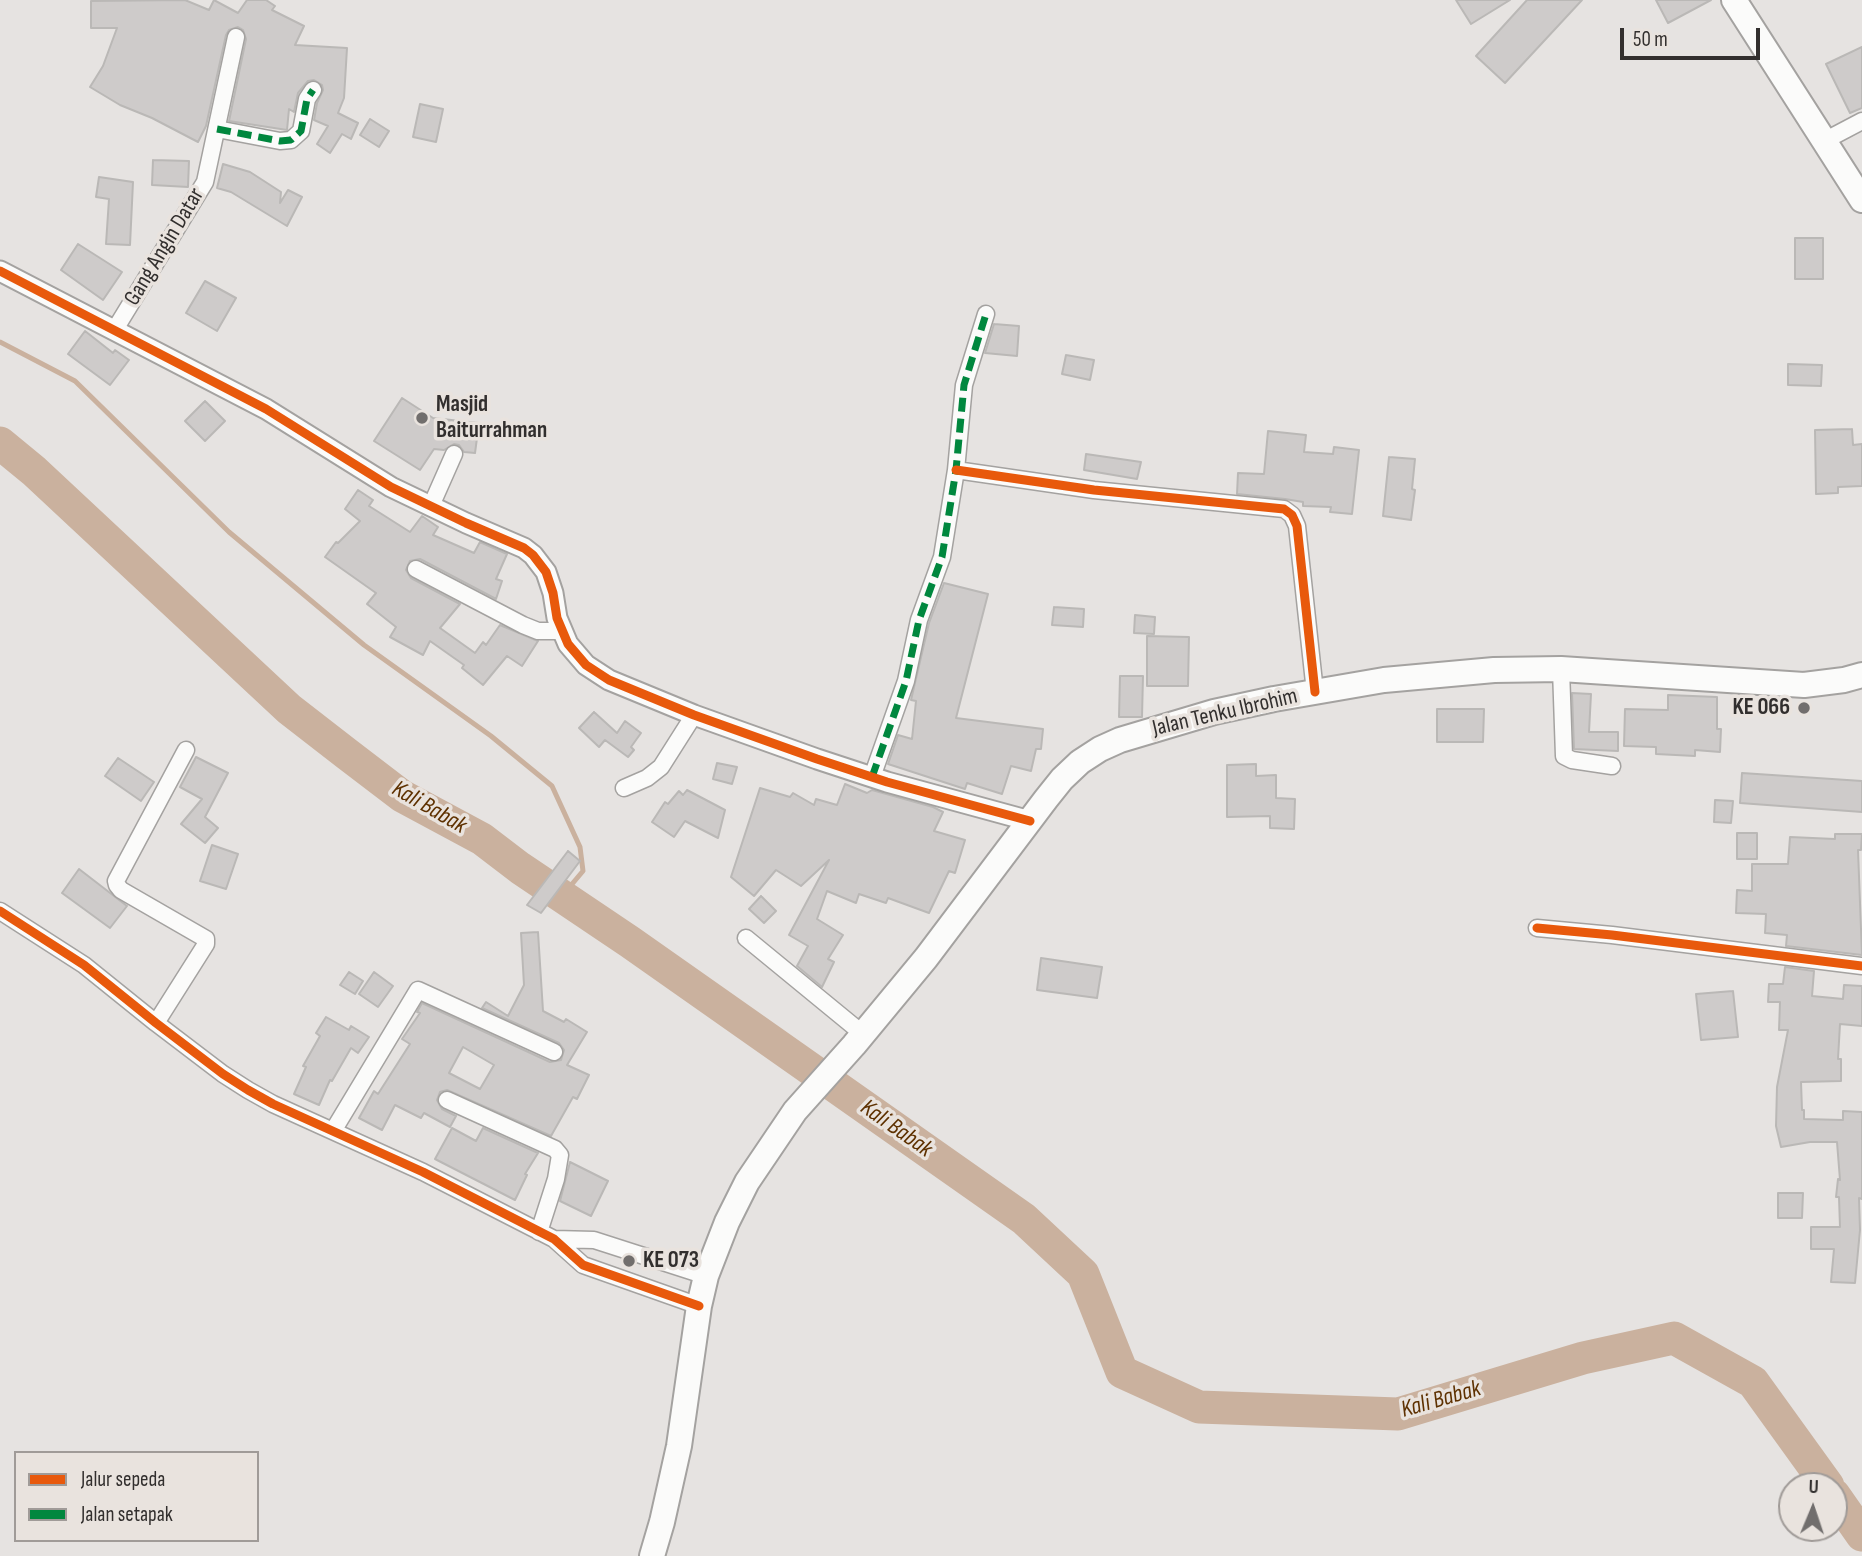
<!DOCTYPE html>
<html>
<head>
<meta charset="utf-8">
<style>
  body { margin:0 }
  #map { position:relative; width:1862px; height:1556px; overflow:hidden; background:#e6e3e1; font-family:"Sofia Sans Condensed",sans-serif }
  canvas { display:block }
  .legend { position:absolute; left:14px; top:1451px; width:245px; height:91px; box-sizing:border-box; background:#e9e3de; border:2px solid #a09b98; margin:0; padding:9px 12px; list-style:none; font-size:21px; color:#322f2e }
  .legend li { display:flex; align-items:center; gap:14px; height:35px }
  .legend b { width:35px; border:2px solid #a09b98 }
  .north { position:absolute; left:1778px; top:1472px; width:70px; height:70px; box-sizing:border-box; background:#e9e3de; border:2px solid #a09b98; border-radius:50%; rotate:2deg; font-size:19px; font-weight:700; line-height:28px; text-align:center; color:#322f2e }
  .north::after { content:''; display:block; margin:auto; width:24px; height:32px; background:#716e6d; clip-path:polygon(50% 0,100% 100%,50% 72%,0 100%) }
  .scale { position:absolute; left:1620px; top:28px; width:140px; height:32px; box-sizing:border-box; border:4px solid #322f2e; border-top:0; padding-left:9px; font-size:21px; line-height:24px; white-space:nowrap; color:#322f2e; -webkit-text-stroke:5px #e9e3de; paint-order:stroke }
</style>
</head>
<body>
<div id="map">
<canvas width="1862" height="1556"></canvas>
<ul class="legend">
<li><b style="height:9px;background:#e8590c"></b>Jalur sepeda</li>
<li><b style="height:9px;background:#00873e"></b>Jalan setapak</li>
</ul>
<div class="north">U</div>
<div class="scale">50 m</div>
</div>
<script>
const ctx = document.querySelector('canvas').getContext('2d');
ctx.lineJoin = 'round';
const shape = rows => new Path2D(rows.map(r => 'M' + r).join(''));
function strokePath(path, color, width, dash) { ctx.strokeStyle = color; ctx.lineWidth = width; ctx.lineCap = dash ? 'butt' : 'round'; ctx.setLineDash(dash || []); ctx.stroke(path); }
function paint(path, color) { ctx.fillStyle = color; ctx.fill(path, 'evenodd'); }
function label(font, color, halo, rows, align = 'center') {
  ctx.font = font + ' "Sofia Sans Condensed",sans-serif'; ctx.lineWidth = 7; ctx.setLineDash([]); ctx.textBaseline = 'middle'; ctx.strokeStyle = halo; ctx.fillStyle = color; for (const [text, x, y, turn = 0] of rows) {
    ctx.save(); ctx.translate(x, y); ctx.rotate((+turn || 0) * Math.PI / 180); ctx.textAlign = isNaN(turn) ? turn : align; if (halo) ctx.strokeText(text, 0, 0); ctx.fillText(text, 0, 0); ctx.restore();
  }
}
const stream = shape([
  [0,342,75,381,229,532,364,645,491,736,552,786,580,847,583,871,562,896]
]);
const river = shape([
  [0,443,34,471,289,709,347,754,402,796,482,839,520,868,630,942,1024,1219,1083,1274,1122,1372,1199,1407,1398,1414,1583,1358,1674,1338,1753,1382,1828,1486],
  [1834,1495,1862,1535]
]);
const building = shape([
  [185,0,209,10,214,0,238,13,247,0,266,0,275,6,272,10,304,26,295,45,347,48,344,98,338,113,358,123,351,139,342,134,330,153,317,144,328,126,314,120,317,103,323,90,322,85,314,80,308,81,298,93,294,112,289,109,287,130,229,121,246,39,243,30,238,27,229,30,226,35,206,126,198,142,152,118,120,105,90,87,103,66,117,28,91,28,91,1,185,0],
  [1456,0,1510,0,1471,24,1456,0],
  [1527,0,1582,0,1505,83,1476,56,1527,0],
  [1656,0,1711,0,1668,23,1656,0],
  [1862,47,1862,108,1850,113,1826,64,1862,47],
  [420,104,443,109,436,142,413,137,420,104],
  [370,119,389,131,379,147,360,135,370,119],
  [153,160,189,161,188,187,152,185,153,160],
  [223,164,250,172,281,192,280,203,288,190,302,197,287,226,231,192,217,188,223,164],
  [99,177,133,182,130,245,106,244,109,199,96,197,99,177],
  [1795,238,1823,238,1823,279,1795,279,1795,238],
  [78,244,122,272,103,300,61,270,78,244],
  [205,281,236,298,217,331,186,313,205,281],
  [994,324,1019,326,1017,356,985,353,994,324],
  [85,331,113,353,115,350,129,360,110,385,68,354,85,331],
  [1066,355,1094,360,1090,380,1062,374,1066,355],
  [1788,364,1822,365,1821,386,1788,385,1788,364],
  [402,398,433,418,479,423,475,453,464,452,459,445,454,444,444,450,434,449,420,470,374,441,402,398],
  [205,401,225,421,205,441,185,421,205,401],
  [1852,429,1853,445,1862,444,1862,486,1838,487,1838,493,1816,494,1815,430,1852,429],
  [1268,431,1306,435,1304,452,1333,454,1334,447,1359,450,1352,514,1330,512,1331,507,1303,506,1303,502,1285,499,1237,494,1238,473,1264,474,1268,431],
  [1086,454,1141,462,1137,479,1084,470,1086,454],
  [1389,457,1415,459,1412,489,1415,490,1411,520,1383,516,1389,457],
  [358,490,373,500,369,506,410,532,422,516,438,527,433,535,474,553,480,542,507,554,496,579,502,581,496,599,420,559,410,561,406,570,411,578,460,604,440,628,475,653,483,642,486,645,500,625,538,641,522,666,507,656,483,685,462,668,464,665,430,641,423,655,390,637,396,627,367,604,376,593,325,557,336,542,338,543,360,521,345,509,358,490],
  [944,583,988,594,956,718,1043,729,1041,749,1036,749,1031,771,1011,766,1002,794,967,783,965,789,888,764,898,735,912,739,916,701,911,700,929,623,944,583],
  [1054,607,1084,609,1083,627,1052,625,1054,607],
  [1135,615,1155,617,1154,634,1134,633,1135,615],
  [1147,636,1189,637,1188,686,1147,686,1147,636],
  [1120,676,1143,676,1142,717,1119,717,1120,676],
  [1572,693,1591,694,1589,732,1618,732,1618,751,1574,749,1572,693],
  [1668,695,1717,697,1717,729,1721,729,1720,752,1695,750,1695,756,1656,754,1656,747,1624,746,1625,709,1668,710,1668,695],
  [1437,709,1484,709,1483,742,1437,742,1437,709],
  [594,712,617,733,625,721,641,733,631,747,634,750,628,757,605,740,599,747,579,728,594,712],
  [196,757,228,773,205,817,218,828,205,843,181,824,202,799,180,787,196,757],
  [118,758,154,782,141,801,105,776,118,758],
  [717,763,737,767,732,784,713,779,717,763],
  [1256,764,1256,776,1276,775,1276,798,1295,799,1294,829,1270,828,1270,816,1227,817,1227,765,1256,764],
  [1742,773,1862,781,1862,812,1740,803,1742,773],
  [845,784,867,793,872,790,933,807,943,812,934,831,965,840,955,873,949,871,929,913,888,898,886,903,859,894,856,903,827,891,817,919,843,935,828,959,834,962,822,987,797,966,808,946,789,935,829,860,801,886,776,870,754,896,731,877,760,788,790,797,793,793,814,805,816,799,837,805,845,784],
  [687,790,725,810,718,838,685,821,674,837,652,822,665,802,668,804,679,791,683,795,687,790],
  [1715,800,1733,801,1731,823,1714,822,1715,800],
  [1737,833,1757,833,1757,859,1737,859,1737,833],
  [1835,834,1862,834,1861,850,1858,850,1862,955,1786,946,1787,935,1765,933,1766,914,1736,913,1737,890,1752,891,1752,864,1788,864,1790,837,1835,839,1835,834],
  [212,845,238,854,226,889,200,881,212,845],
  [568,851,580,861,541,913,527,905,568,851],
  [79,869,127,906,110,928,62,893,79,869],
  [761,896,776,911,764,923,749,909,761,896],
  [538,932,543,1011,564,1022,566,1019,587,1032,567,1065,589,1075,577,1099,573,1097,551,1136,447,1090,440,1092,437,1100,442,1109,456,1116,450,1127,424,1113,421,1118,395,1105,382,1130,359,1118,374,1091,378,1094,410,1044,402,1039,420,1013,417,1012,422,1003,550,1062,561,1060,564,1050,559,1043,482,1008,486,1002,508,1016,524,985,521,933,538,932],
  [463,1047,494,1065,480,1089,449,1073,463,1047],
  [1041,958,1102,967,1097,998,1037,990,1041,958],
  [1785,967,1814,971,1812,996,1843,999,1844,985,1862,986,1862,1026,1840,1024,1838,1059,1841,1059,1841,1081,1801,1082,1802,1110,1804,1110,1804,1119,1843,1120,1843,1111,1862,1112,1862,1199,1859,1198,1860,1230,1855,1283,1831,1282,1834,1249,1811,1249,1811,1227,1840,1227,1839,1197,1836,1197,1838,1179,1840,1180,1837,1142,1810,1142,1781,1147,1776,1126,1777,1087,1788,1030,1779,1030,1780,1002,1768,1002,1769,984,1783,984,1785,967],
  [349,972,363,981,355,994,340,985,349,972],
  [374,972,393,986,378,1007,359,994,374,972],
  [1733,991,1738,1037,1701,1040,1696,994,1733,991],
  [326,1017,349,1030,351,1026,369,1037,358,1053,351,1048,332,1081,330,1080,319,1105,294,1094,306,1067,303,1066,320,1036,316,1033,326,1017],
  [452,1128,476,1141,483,1128,538,1153,525,1174,527,1175,515,1200,435,1159,452,1128],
  [570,1162,608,1181,591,1216,560,1201,570,1162],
  [1778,1193,1803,1193,1802,1218,1778,1218,1778,1193]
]);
const minor = shape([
  [217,129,280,141,291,140,301,131,307,99,313,90],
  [1824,141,1862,121],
  [114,331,205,182,236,37],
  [956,470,1094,490,1284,509,1292,515,1297,526,1315,692],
  [431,506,454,454],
  [416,569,523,625,538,631,561,631],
  [1561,669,1564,756,1572,760,1612,766],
  [872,777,906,681,919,620,942,557,956,470,964,385,986,314],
  [624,788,647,778,661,767,694,715],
  [0,911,84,965,156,1023,223,1074,248,1090,273,1104,423,1172,554,1239,583,1265,699,1306],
  [1537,928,1612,935,1862,966],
  [746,938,863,1034],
  [156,1023,206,944,206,939,121,890,117,885,116,881,186,750],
  [447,1100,555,1149,560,1155,556,1179,539,1232],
  [333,1131,418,990,554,1052],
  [554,1239,594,1240,706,1276]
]);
const tertiary = shape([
  [0,271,266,409,391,487,466,523,524,548,533,555,546,572,553,593,557,618,568,644,586,665,609,680,694,715,817,759,887,782,1030,821]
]);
const primary = shape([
  [1734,0,1862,200],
  [652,1556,662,1522,679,1446,699,1306,706,1276,727,1222,747,1182,795,1111,854,1045,926,958,1046,799,1062,779,1080,762,1100,749,1120,740,1214,712,1274,699,1384,680,1494,670,1561,669,1804,685,1844,680,1862,675]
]);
const quiet = shape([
  [217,129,280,141,291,140,301,131,307,99,313,90],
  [872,777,906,681,919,620,942,557,956,470,964,385,986,314]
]);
const cycleway = shape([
  [0,271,266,409,391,487,466,523,524,548,533,555,546,572,553,593,557,618,568,644,586,665,609,680,694,715,817,759,887,782,1030,821],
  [956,470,1094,490,1284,509,1292,515,1297,526,1315,692],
  [0,911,84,965,156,1023,223,1074,248,1090,273,1104,423,1172,554,1239,583,1265,699,1306],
  [1537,928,1612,935,1862,966]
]);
const markers = [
  [422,418,7,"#716e6d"],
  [1804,708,7,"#716e6d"],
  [629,1261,7,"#716e6d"]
];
const streetNames = [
  ["Gang Angin Datar",165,247,-59],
  ["Jalan Tenku Ibrohim",1225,713,-13]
];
const poiNames = [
  ["Masjid",436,405],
  ["Baiturrahman",436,431],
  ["KE 066",1790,708,"right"],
  ["KE 073",643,1261]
];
const waterNames = [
  ["Kali Babak",429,808,30],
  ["Kali Babak",896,1129,35],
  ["Kali Babak",1441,1400,-16]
];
strokePath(stream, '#cab19e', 5);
strokePath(river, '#cab19e', 33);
paint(building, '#cecbca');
strokePath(building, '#bab8b6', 2);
strokePath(minor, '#a4a2a0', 19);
strokePath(tertiary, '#a4a2a0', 23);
strokePath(primary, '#a4a2a0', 28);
strokePath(minor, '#fbfbfa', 16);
strokePath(tertiary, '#fbfbfa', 19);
strokePath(primary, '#fbfbfa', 24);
strokePath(quiet, '#00873e', 7, [14, 7]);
strokePath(cycleway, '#e8590c', 9);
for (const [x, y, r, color] of markers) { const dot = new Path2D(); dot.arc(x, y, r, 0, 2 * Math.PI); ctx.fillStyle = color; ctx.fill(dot); strokePath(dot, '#e9e3de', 2.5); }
label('23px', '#322f2e', '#e9e3de', streetNames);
label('bold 23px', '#322f2e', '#e9e3de', poiNames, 'left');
label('italic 24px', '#5e3101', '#e9e3de', waterNames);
</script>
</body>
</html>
